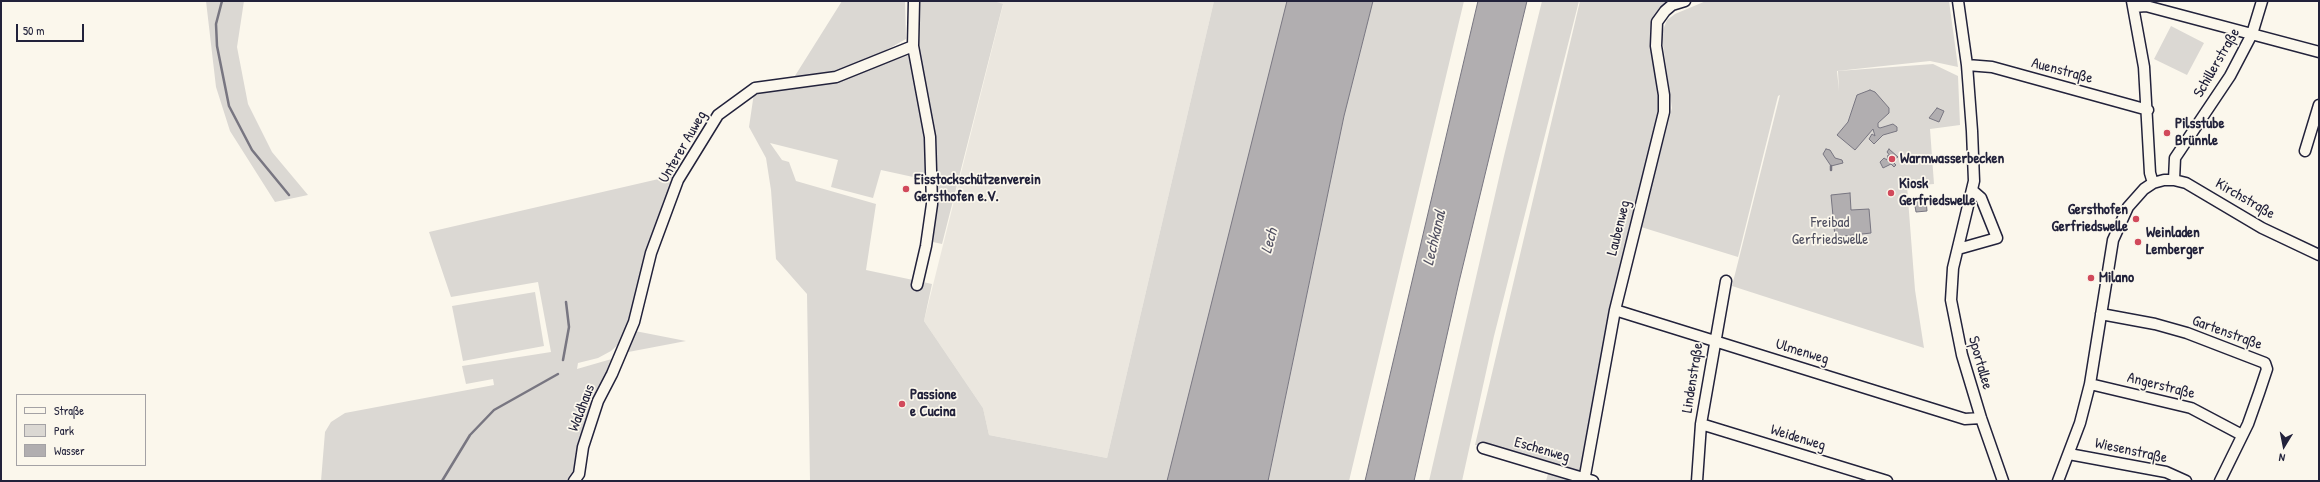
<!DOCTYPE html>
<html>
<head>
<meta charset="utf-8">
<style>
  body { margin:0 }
  #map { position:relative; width:2320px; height:482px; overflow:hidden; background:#fbf7ec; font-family:"Patrick Hand",sans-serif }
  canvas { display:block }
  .frame { position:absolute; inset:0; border:2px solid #22223b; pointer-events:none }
  .legend { position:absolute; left:16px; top:394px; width:130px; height:72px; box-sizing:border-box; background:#fbf7ec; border:1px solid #a4a2a5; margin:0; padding:5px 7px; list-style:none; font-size:12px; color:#22223b }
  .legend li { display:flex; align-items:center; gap:8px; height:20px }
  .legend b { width:20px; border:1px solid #a4a2a5 }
  .north { position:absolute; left:2264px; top:426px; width:40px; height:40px; -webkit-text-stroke:3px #fbf7ec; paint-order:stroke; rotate:190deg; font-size:11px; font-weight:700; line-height:16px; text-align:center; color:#22223b }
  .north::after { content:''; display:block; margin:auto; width:14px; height:18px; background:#22223b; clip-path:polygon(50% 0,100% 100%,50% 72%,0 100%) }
  .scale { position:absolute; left:16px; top:24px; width:68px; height:18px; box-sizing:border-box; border:2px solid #22223b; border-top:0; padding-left:5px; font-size:12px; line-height:14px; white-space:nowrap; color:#22223b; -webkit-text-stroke:3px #fbf7ec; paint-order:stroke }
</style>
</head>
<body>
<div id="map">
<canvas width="2320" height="482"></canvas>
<div class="frame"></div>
<ul class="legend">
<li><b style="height:5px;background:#fbf7ec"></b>Straße</li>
<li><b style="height:11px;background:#dbd8d3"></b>Park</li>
<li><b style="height:11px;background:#b1aeb0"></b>Wasser</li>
</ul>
<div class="north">N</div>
<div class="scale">50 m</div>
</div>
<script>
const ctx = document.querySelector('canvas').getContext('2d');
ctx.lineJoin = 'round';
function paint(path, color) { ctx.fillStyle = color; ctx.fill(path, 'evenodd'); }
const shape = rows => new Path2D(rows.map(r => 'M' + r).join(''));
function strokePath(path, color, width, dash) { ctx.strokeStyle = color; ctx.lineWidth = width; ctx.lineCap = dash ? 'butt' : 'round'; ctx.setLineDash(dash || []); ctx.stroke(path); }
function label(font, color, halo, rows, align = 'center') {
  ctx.font = font + ' "Patrick Hand",sans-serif'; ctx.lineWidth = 3.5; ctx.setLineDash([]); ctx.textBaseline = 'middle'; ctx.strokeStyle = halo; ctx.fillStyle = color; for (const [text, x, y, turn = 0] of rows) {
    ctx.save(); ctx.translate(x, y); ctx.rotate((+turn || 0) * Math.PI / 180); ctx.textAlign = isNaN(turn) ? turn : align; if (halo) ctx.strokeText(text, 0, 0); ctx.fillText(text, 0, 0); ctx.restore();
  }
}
const built = shape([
  [994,1,1214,1,1107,458,989,435,983,408,924,321,1003,5]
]);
const green = shape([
  [206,1,244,1,237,47,248,104,272,152,308,195,275,202,230,131,216,87],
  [842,1,905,1,906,39,872,58,835,72,793,79],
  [920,1,994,1,1003,4,942,244,933,242,937,204,935,139,919,55,918,8],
  [1214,1,1287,1,1167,481,810,481,807,294,776,259,771,190,766,158,749,127,754,93,837,81,912,54,924,137,927,180,881,170,873,198,831,187,838,160,770,143,782,160,789,162,796,181,876,204,866,270,932,284,924,321,983,408,989,435,1107,458],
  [1373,1,1464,1,1349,481,1268,481,1344,116],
  [1542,1,1579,1,1494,336,1462,481,1429,481,1504,156],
  [1580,1,1668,1,1654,16,1651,24,1661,103,1660,120,1617,278,1579,481,1546,481,1550,466,1475,445],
  [1706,1,1949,1,1958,67,1930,61,1837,71,1839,91,1838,71,1933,64,1958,76,1960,125,1930,129,1934,184,1907,186,1915,290,1924,348,1732,286,1780,95,1778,96,1738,257,1641,227,1672,108,1662,38,1663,30,1667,20,1675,14],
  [2171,26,2204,43,2187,75,2154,59],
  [676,175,631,321,621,342,611,351,598,358,578,363,577,369,615,358,575,474,571,481,321,481,325,432,331,422,345,413,494,385,493,379,466,384,462,366,551,352,538,282,451,297,429,232],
  [535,292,544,346,463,361,452,306],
  [635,331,686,341,623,353]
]);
const water = shape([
  [1287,1,1373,1,1344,116,1268,481,1167,481,1287,1],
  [1478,1,1527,1,1459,282,1414,481,1365,481,1478,1],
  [1870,90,1875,92,1889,108,1889,113,1878,123,1878,127,1880,128,1893,124,1897,127,1897,131,1883,135,1874,144,1869,139,1872,134,1875,136,1873,129,1855,150,1837,135,1848,122,1857,95,1870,90],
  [1937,108,1944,111,1939,122,1929,118,1937,108],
  [1826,149,1830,150,1835,158,1842,160,1843,163,1831,166,1823,154,1826,149],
  [1889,149,1898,157,1892,161,1896,165,1894,167,1891,164,1883,168,1880,162,1884,158,1887,160,1888,155,1891,157,1887,152,1889,149],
  [1850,193,1851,210,1869,209,1871,233,1835,237,1831,195,1850,193],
  [1926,199,1927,211,1916,212,1914,200,1926,199]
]);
const stream = shape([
  [222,1,216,24,217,46,229,106,252,150,289,195],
  [1831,170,1831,166],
  [563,360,569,327,566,302],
  [442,481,470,435,494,410,558,374]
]);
const minor = shape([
  [914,1,913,46,930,137,932,204,926,246,917,285],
  [1958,1,1967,65,1972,131,1974,181,1953,268,1951,300,1962,355,1981,418,2003,481],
  [2132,1,2144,67,2150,173,2153,183],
  [2134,7,2146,6,2319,52],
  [1967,65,1992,67,2148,110],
  [2305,151,2319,105],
  [2174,180,2175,158,2230,76,2252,34,2262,1],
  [1958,249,1997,238,1981,198,1973,191],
  [1615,310,1965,419,1981,418],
  [2101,314,2155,324,2187,333,2265,363,2267,369,2259,393,2248,424,2220,481],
  [2090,384,2191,408,2242,435],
  [1701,424,1887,481],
  [1483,448,1593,481],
  [2069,454,2166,472,2186,481],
  [574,481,579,474,583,447,598,401,612,374,634,322,651,253,678,180,718,115,755,88,836,77,913,46],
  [1584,481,1615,310,1664,112,1664,95,1656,46,1657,22,1665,11,1672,5,1685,1],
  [1697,481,1701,424,1726,281],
  [2058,481,2080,423,2090,384,2113,240,2128,207,2144,189,2153,183,2164,180,2174,180,2186,183,2262,228,2319,255]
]);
const markers = [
  [2167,133,4,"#d1495b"],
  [1892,159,4,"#d1495b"],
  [906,189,4,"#d1495b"],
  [1891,193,4,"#d1495b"],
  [2136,219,4,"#d1495b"],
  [2138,242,4,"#d1495b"],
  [2091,278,4,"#d1495b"],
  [902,404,4,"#d1495b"]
];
const streetNames = [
  ["Schillerstraße",2217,63,-60],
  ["Auenstraße",2062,71,15],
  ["Unterer Auweg",683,147,-60],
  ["Kirchstraße",2245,199,30],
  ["Laubenweg",1619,228,-76],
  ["Gartenstraße",2227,333,20],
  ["Ulmenweg",1802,352,17],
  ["Sportallee",1980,363,74],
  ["Lindenstraße",1693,378,-81],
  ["Angerstraße",2161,386,14],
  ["Waldhaus",582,408,-69],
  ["Weidenweg",1798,438,17],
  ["Eschenweg",1542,450,16],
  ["Wiesenstraße",2131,451,12]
];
const poiNames = [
  ["Pilsstube",2175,124],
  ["Brünnle",2175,141],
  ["Warmwasserbecken",1900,159],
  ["Eisstockschützenverein",914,180],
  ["Gersthofen e.V.",914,197],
  ["Kiosk",1899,184],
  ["Gerfriedswelle",1899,201],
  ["Gersthofen",2128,210,"right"],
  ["Gerfriedswelle",2128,227,"right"],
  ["Weinladen",2146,233],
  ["Lemberger",2146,250],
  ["Milano",2099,278],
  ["Passione",910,395],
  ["e Cucina",910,412]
];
const parkNames = [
  ["Freibad",1830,223],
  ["Gerfriedswelle",1830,240]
];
const waterNames = [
  ["Lechkanal",1435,238,-77],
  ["Lech",1270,241,-75]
];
paint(built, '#ebe7df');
paint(green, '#dbd8d3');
paint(water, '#b1aeb0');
strokePath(water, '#787681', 1);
strokePath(stream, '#787681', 2.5);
strokePath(minor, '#22223b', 13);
strokePath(minor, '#fbf7ec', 10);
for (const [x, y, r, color] of markers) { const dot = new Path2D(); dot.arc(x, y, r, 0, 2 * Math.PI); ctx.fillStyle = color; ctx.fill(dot); strokePath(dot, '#fbf7ec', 1.5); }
label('15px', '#22223b', '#fbf7ec', streetNames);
label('bold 15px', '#22223b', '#fbf7ec', poiNames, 'left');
label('15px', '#505061', '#fbf7ec', parkNames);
label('italic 16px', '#545364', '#fbf7ec', waterNames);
</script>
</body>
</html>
